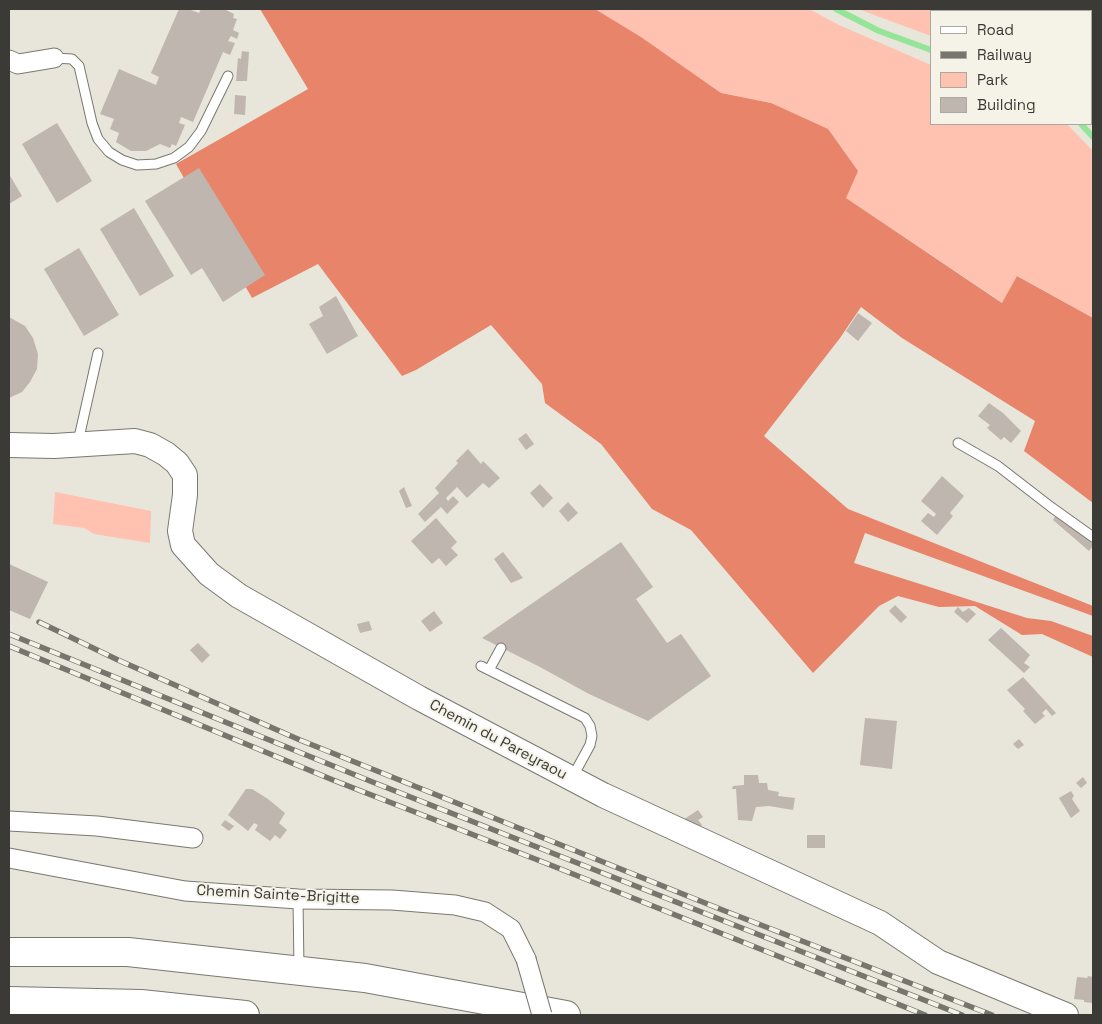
<!DOCTYPE html>
<html>
<head>
<meta charset="utf-8">
<style>
  body { margin:0 }
  #map { position:relative; width:1102px; height:1024px; overflow:hidden; background:#e8e5db; font-family:"Space Grotesk",sans-serif }
  canvas { display:block }
  .frame { position:absolute; inset:0; border:10px solid #3b3a36; pointer-events:none }
  .legend { position:absolute; left:930px; top:10px; width:162px; height:115px; box-sizing:border-box; background:#f5f2e8; border:1px solid #aba8a1; margin:0; padding:6px 9px; list-style:none; font-size:15px; color:#3b3a36 }
  .legend li { display:flex; align-items:center; gap:10px; height:25px }
  .legend b { width:25px; border:1px solid #aba8a1 }
</style>
</head>
<body>
<div id="map">
<canvas width="1102" height="1024"></canvas>
<div class="frame"></div>
<ul class="legend">
<li><b style="height:6px;background:#fff"></b>Road</li>
<li><b style="height:6px;background:#76756e"></b>Railway</li>
<li><b style="height:14px;background:#ffc1b0"></b>Park</li>
<li><b style="height:14px;background:#beb6af"></b>Building</li>
</ul>
</div>
<script>
const ctx = document.querySelector('canvas').getContext('2d');
ctx.lineJoin = 'round';
function paint(path, color) { ctx.fillStyle = color; ctx.fill(path, 'evenodd'); }
const shape = rows => new Path2D(rows.map(r => 'M' + r).join(''));
function strokePath(path, color, width, dash) { ctx.strokeStyle = color; ctx.lineWidth = width; ctx.lineCap = dash ? 'butt' : 'round'; ctx.setLineDash(dash || []); ctx.stroke(path); }
function label(font, color, halo, rows, align = 'center') {
  ctx.font = font + ' "Space Grotesk",sans-serif'; ctx.lineWidth = 4; ctx.setLineDash([]); ctx.textBaseline = 'middle'; ctx.strokeStyle = halo; ctx.fillStyle = color; for (const [text, x, y, turn = 0] of rows) {
    ctx.save(); ctx.translate(x, y); ctx.rotate((+turn || 0) * Math.PI / 180); ctx.textAlign = isNaN(turn) ? turn : align; if (halo) ctx.strokeText(text, 0, 0); ctx.fillText(text, 0, 0); ctx.restore();
  }
}
const green = shape([
  [595,9,809,9,839,25,931,65,931,124,1067,124,1093,151,1093,318,1018,276,1003,303,846,198,771,103,721,93,641,37],
  [858,9,1093,9,1093,120,1091,117,1091,11,931,11,931,36],
  [55,492,151,511,150,543,94,534,84,528,53,524]
]);
const forest = shape([
  [260,9,595,9,641,37,721,93,771,103,828,129,858,171,846,198,1002,303,1017,276,1093,318,1093,503,1024,451,1035,421,902,338,861,307,840,338,764,436,848,509,1093,606,1093,616,865,533,854,563,1027,618,1051,621,1093,636,1093,657,1042,634,1022,635,975,606,939,607,898,596,879,606,813,673,691,530,652,509,601,444,545,403,542,384,491,325,416,370,402,376,318,264,252,298,176,164,308,89]
]);
const stream = shape([
  [836,9,879,31,931,50],
  [1081,124,1093,137]
]);
const building = shape([
  [179,9,188,9,199,13,201,9,226,9,226,10,234,14,233,18,237,19,233,30,239,33,237,39,231,36,228,41,235,43,230,55,223,52,193,122,181,117,179,123,185,125,176,146,172,144,170,148,160,144,146,151,131,151,116,142,119,133,110,129,114,119,100,114,119,69,156,85,159,77,151,73],
  [242,51,249,52,247,81,236,81,238,58,241,59],
  [235,95,246,96,245,115,234,114],
  [57,123,92,181,57,203,22,144],
  [199,168,265,275,223,302,202,268,191,275,145,201],
  [9,174,22,196,9,204],
  [134,208,174,276,140,296,100,229],
  [79,248,119,315,84,336,44,269],
  [336,296,358,336,327,354,309,324,323,316,319,307],
  [858,313,872,323,858,341,846,331],
  [9,317,25,326,33,338,38,354,37,369,30,382,22,392,9,398],
  [989,403,1003,413,1021,431,1011,443,1004,437,1001,440,987,428,990,425,978,416],
  [526,433,534,444,526,450,518,439],
  [468,449,481,464,483,461,500,478,489,488,483,483,467,498,457,487,446,498,448,501,453,496,459,502,447,514,441,507,425,522,418,514,439,493,435,488,458,463,456,461],
  [942,476,964,496,950,513,953,516,937,535,921,521,928,513,934,517,936,514,921,501],
  [540,484,553,498,543,508,530,493],
  [404,487,412,506,406,508,399,491],
  [568,502,578,513,568,522,559,511],
  [1056,515,1093,542,1093,546,1089,551,1053,520],
  [436,518,457,542,451,548,458,555,446,566,439,558,432,564,411,541],
  [621,542,653,587,636,599,667,643,681,634,711,676,648,721,589,694,540,667,482,638],
  [503,552,523,578,511,583,494,559],
  [9,564,48,582,30,619,9,610],
  [895,605,907,617,901,623,889,611],
  [958,607,963,612,969,608,976,614,967,623,954,612],
  [434,611,443,623,430,632,421,621],
  [369,621,372,630,360,633,357,624],
  [1001,628,1030,655,1024,663,1030,667,1024,673,988,640],
  [198,643,210,655,202,663,190,650],
  [1023,677,1056,713,1052,716,1046,709,1042,713,1045,716,1035,724,1023,711,1025,709,1007,690],
  [865,718,897,721,892,769,860,765],
  [1019,739,1024,745,1018,749,1013,744],
  [744,775,758,775,759,783,767,783,768,790,779,792,778,796,795,798,793,810,769,806,756,807,752,821,738,820,736,789,732,789,733,786,744,785],
  [1083,777,1087,783,1081,788,1076,783],
  [246,789,252,789,268,799,285,813,279,823,287,830,280,839,275,835,270,841,255,830,258,825,254,823,248,831,228,815],
  [1071,791,1074,796,1072,799,1080,811,1071,818,1059,798],
  [698,810,703,817,698,820,702,825,698,828,683,820],
  [225,820,234,826,229,831,221,825],
  [807,835,825,835,825,848,807,848],
  [1088,976,1093,977,1093,1003,1084,1002,1084,1000,1074,999,1077,977,1087,978]
]);
const service = shape([
  [54,58,72,59,79,66,92,123,98,139,109,152,122,160,137,165,156,164,174,158,189,147,201,131,228,76],
  [78,442,98,353],
  [958,443,998,466,1051,507,1093,537],
  [481,666,585,718,590,726,592,736,590,745,572,778],
  [489,670,501,648],
  [298,899,299,969]
]);
const minor = shape([
  [9,60,18,64,54,58],
  [9,821,97,826,193,838],
  [9,858,185,891,298,899,392,900,455,905,485,912,511,929,526,959]
]);
const tertiary = shape([
  [9,445,54,446,135,441,150,445,166,454,177,463,185,475,185,495,180,531,183,545,209,574,239,596,419,698,603,795,880,923,938,962,1066,1015]
]);
const motorway = shape([
  [9,952,128,952,365,978,566,1015],
  [9,1001,141,1004,245,1015]
]);
const rail = shape([
  [39,622,118,660,300,740,725,911,992,1015],
  [9,634,375,783,962,1015],
  [9,646,333,780,548,864,925,1015]
]);
const minorBridge = shape([
  [526,959,542,1015]
]);
const streetNames = [
  ["Chemin du Pareyraou",498,740,28],
  ["Chemin Sainte-Brigitte",278,895,3]
];
paint(green, '#ffc1b0');
paint(forest, '#e88469');
strokePath(stream, '#95e599', 6);
paint(building, '#beb6af');
strokePath(service, '#7a786f', 11);
strokePath(minor, '#7a786f', 21);
strokePath(tertiary, '#7a786f', 26);
strokePath(motorway, '#7a786f', 30);
strokePath(service, '#fff', 9);
strokePath(minor, '#fff', 19);
strokePath(tertiary, '#fff', 24);
strokePath(motorway, '#fff', 28);
strokePath(rail, '#76756e', 5.5);
strokePath(rail, '#f5f2e8', 4, [11]);
strokePath(minorBridge, '#7a786f', 21, []);
strokePath(minorBridge, '#fff', 19);
label('15px', '#3b3a36', '#f5f2e8', streetNames);
</script>
</body>
</html>
